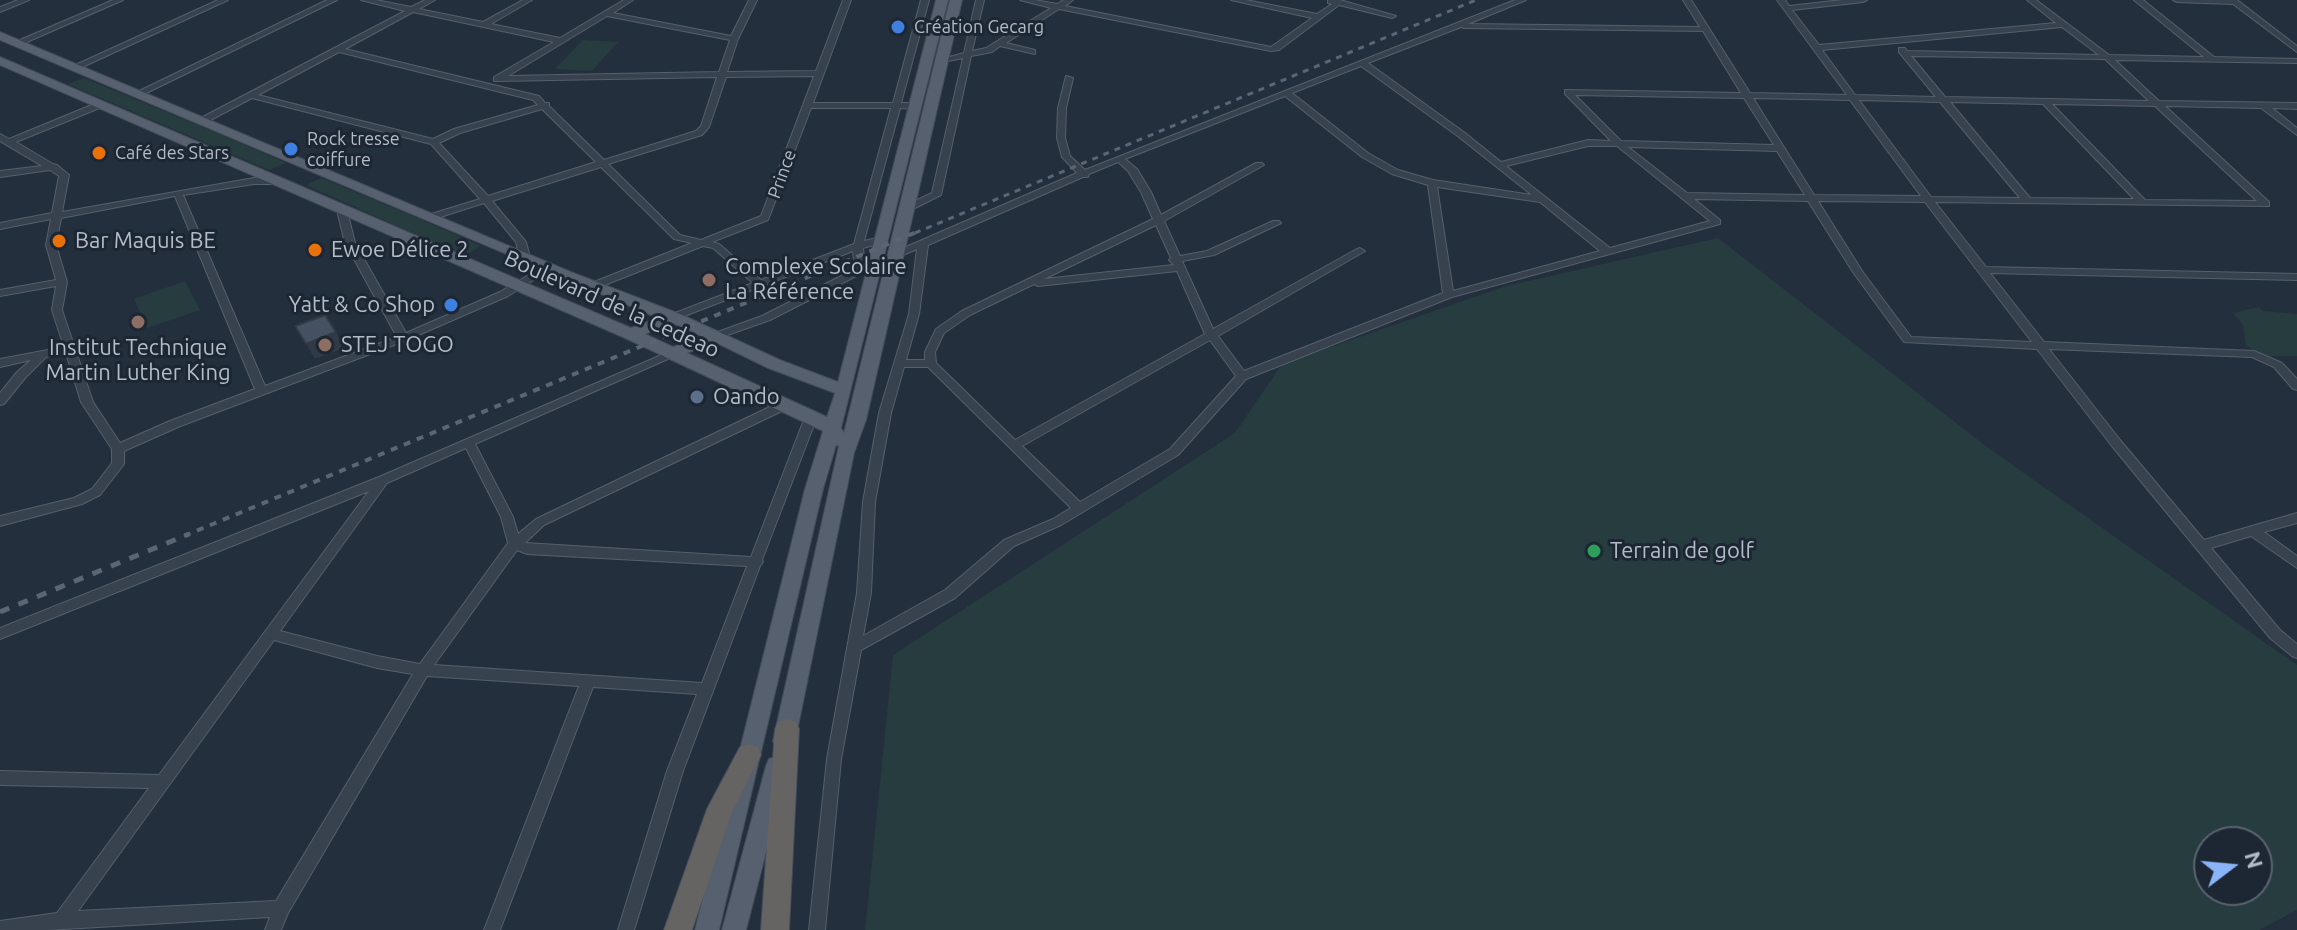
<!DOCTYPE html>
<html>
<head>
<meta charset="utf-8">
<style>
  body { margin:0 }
  #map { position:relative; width:2297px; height:930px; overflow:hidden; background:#242f3e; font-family:Ubuntu,sans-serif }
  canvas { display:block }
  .north { position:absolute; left:2193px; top:826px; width:80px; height:80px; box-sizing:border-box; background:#1d2633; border:2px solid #59626f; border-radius:50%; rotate:74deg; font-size:22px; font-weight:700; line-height:32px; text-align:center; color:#b4bcc9 }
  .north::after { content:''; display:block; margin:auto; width:28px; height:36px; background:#8ab4f8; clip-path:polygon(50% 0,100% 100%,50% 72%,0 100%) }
</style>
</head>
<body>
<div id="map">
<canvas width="2297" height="930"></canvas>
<div class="north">N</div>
</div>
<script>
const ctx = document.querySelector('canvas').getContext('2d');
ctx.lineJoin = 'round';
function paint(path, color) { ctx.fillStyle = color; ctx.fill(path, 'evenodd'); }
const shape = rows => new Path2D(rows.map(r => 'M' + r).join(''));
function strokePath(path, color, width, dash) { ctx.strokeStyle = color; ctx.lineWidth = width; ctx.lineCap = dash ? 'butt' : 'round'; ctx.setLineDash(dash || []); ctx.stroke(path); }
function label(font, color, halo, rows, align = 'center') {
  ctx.font = font + ' Ubuntu,sans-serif'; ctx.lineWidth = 6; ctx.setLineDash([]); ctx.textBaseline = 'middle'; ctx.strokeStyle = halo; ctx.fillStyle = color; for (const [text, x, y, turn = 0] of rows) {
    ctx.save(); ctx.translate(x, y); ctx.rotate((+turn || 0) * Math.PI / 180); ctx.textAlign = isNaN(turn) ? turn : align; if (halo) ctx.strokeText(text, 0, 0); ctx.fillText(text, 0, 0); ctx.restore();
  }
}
const green = shape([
  [583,40,618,42,592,71,555,69],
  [84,78,222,135,286,163,269,170,68,84],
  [321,178,413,216,481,246,464,256,306,185],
  [1718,238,1987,447,2297,665,2297,910,2259,930,865,930,893,655,1235,433,1282,364,1506,286],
  [2209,842,2257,842,2257,890,2209,890],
  [185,281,200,310,147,328,134,299],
  [2258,307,2263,311,2297,314,2297,356,2262,356,2246,345,2243,325,2233,313]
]);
const minor = shape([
  [18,0,29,0,0,12,0,7,18,0],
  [113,0,123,0,20,45,13,43,113,0],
  [218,0,228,0,78,69,71,67,218,0],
  [327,0,337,0,138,97,131,95,327,0],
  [361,0,376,0,411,7,425,0,435,0,419,9,483,22,523,0,532,0,491,24,560,38,624,0,633,0,613,13,731,36,749,0,757,0,738,39,727,72,816,71,843,0,851,0,813,103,893,103,921,0,929,0,901,103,915,103,919,106,915,109,900,108,864,241,881,237,886,240,884,242,863,248,865,270,864,272,770,320,716,339,712,338,711,336,712,334,762,316,855,269,853,251,674,320,670,319,669,317,670,315,753,283,713,248,703,246,597,288,589,288,589,284,692,243,674,239,601,167,492,201,526,242,530,258,525,261,520,258,516,242,484,203,434,219,428,219,428,215,480,199,431,144,252,98,205,123,199,123,199,119,405,11,361,0],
  [413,12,554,42,494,77,494,81,497,81,717,77,701,126,696,131,604,160,549,106,549,103,545,103,539,96,345,49,413,12],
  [607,16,730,40,719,72,508,76,607,16],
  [339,52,533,100,538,105,454,129,433,139,258,95,339,52],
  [814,76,761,216,701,240,680,235,608,164,702,135,709,127,726,77,814,76],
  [811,108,891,108,854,244,761,280,719,244,712,242,768,220,811,108],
  [542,109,596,162,488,196,439,143,460,133,542,109],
  [976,0,984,0,972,51,986,48,1051,8,1020,0,1035,0,1057,4,1064,0,1073,0,1065,6,1271,47,1312,18,1231,0,1246,0,1317,14,1332,4,1328,3,1328,0,1340,0,1396,16,1392,18,1339,5,1279,50,1271,51,1059,9,1006,43,1035,50,1035,54,1000,46,992,52,971,56,941,195,911,210,905,210,905,206,932,193,963,58,939,63,935,61,964,53,976,0],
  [1515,0,1526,0,1468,24,1700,27,1683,0,1691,0,1750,93,1847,95,1777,0,1785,0,1789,6,1842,0,1867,0,1863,2,1792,10,1819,45,2056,23,2027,0,2036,0,2109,55,2204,57,2134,0,2143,0,2214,57,2297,59,2297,63,2115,60,2159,101,2297,103,2297,109,2272,108,2297,128,2297,135,2261,108,2165,106,2269,202,2269,206,1935,202,1986,267,2297,274,2297,280,1990,273,2044,342,2254,351,2282,363,2297,379,2297,390,2293,389,2274,367,2252,357,2049,349,2120,440,2204,540,2297,513,2297,523,2264,532,2297,556,2297,568,2251,536,2211,548,2280,630,2297,644,2297,658,2292,656,2270,638,2112,446,2037,349,1904,342,1853,272,1808,201,1694,199,1720,220,1720,224,1452,297,1246,379,1178,455,1061,525,1014,546,955,598,861,650,841,759,825,930,809,930,827,759,857,593,863,502,879,413,909,314,917,249,896,258,892,257,892,253,1077,173,1062,157,1057,138,1058,108,1066,76,1073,78,1066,108,1065,138,1070,156,1085,170,1515,0],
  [1461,27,1464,28,1703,31,1741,93,1565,90,1565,94,1611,141,1588,140,1501,162,1465,133,1368,63,1461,27],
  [2062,27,2099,55,1907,51,1905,48,1899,48,1899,52,1936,97,1855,95,1822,50,2062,27],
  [1911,56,2105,59,2149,101,1945,97,1911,56],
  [1361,66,1459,137,1532,195,1433,180,1398,170,1368,153,1292,93,1361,66],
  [1575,95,1744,98,1774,145,1621,141,1575,95],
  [1285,96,1362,157,1392,174,1428,185,1443,293,1244,371,1218,336,1365,251,1360,248,1357,249,1213,329,1182,261,1214,255,1281,223,1279,221,1273,221,1207,251,1180,256,1164,221,1264,165,1262,163,1256,163,1161,215,1151,192,1137,169,1125,159,1285,96],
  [1753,98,1850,100,1921,196,1814,195,1753,98],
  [1859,100,1940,102,2020,198,1931,197,1859,100],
  [1950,102,2043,104,2134,199,2030,198,1950,102],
  [2052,104,2155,106,2257,201,2145,200,2052,104],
  [1588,146,1617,146,1710,221,1610,248,1506,166,1588,146],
  [1628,147,1777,151,1805,195,1687,193,1628,147],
  [1118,162,1128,171,1141,192,1153,219,962,311,936,329,925,352,925,360,906,360,919,314,928,245,1083,177,1088,177,1089,174,1118,162],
  [1437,187,1540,202,1600,251,1453,291,1437,187],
  [1818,201,1925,202,2032,342,1911,337,1862,271,1818,201],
  [1156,225,1171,258,1169,260,1174,265,1044,279,1156,225],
  [1177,271,1205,334,1015,440,936,363,935,352,944,333,970,315,1034,284,1038,286,1177,271],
  [1210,340,1236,376,1170,449,1080,502,1022,446,1210,340],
  [904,367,928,367,1071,508,1053,519,1004,540,945,590,863,636,871,593,875,502,891,413,904,367],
  [2173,0,2237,0,2297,46,2297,52,2233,4,2177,2,2173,0],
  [99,102,102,103,102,107,16,142,53,164,57,165,69,175,62,212,254,178,276,178,281,181,276,184,254,184,183,195,265,386,397,337,345,243,337,210,339,208,345,208,347,210,355,243,406,333,500,292,544,266,552,266,553,268,508,296,407,340,178,427,124,451,124,464,100,495,82,504,0,526,0,516,74,498,92,489,112,463,112,449,81,402,66,353,46,357,25,378,4,404,0,405,0,393,17,372,31,360,0,367,0,359,64,347,52,310,56,286,0,296,0,290,56,280,46,245,51,219,0,229,0,223,52,213,59,176,50,170,0,177,0,171,42,166,0,141,0,134,9,139,99,102],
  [175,196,255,389,170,421,120,443,93,402,62,310,67,282,56,245,61,218,175,196],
  [673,350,677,351,678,353,677,355,475,444,513,517,518,534,536,519,778,403,786,403,788,406,786,409,544,525,525,543,751,557,805,417,811,413,817,417,762,560,763,562,760,566,683,771,634,930,618,930,667,771,697,694,593,687,500,930,484,930,579,686,427,676,288,913,281,930,265,930,270,917,47,930,0,930,0,921,57,913,149,788,0,785,0,771,159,775,369,491,0,639,0,628,379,477,673,350],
  [466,448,501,517,508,543,420,664,377,656,280,631,387,483,466,448],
  [517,550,527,554,747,566,702,683,434,665,517,550],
  [274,640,377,668,413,674,276,901,78,911,274,640]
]);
const primary = shape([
  [936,0,948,0,841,428,844,433,950,0,962,0,866,420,854,453,795,741,792,748,784,750,776,748,773,741,839,446,836,445,823,489,719,930,695,930,805,489,823,431,625,338,0,65,0,57,631,328,658,318,0,40,0,32,571,272,680,314,780,360,838,382,936,0],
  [672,323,687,329,701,336,673,347,645,334,672,323],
  [715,342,768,368,835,393,827,417,687,353,715,342],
  [777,756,785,759,788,766,746,930,722,930,766,766,769,759,777,756]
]);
const trunk = shape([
  [787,719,796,722,799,729,789,930,761,930,775,729,778,722,787,719],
  [749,744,758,747,761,755,732,812,692,930,664,930,707,809,740,747,749,744]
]);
const railFar2 = shape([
  [915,233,1476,0]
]);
const railFar1 = shape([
  [184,536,919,231]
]);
const rail = shape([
  [0,612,189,534]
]);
const shadedWall = shape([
  [336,332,345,348,315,359,306,344]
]);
const building = shape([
  [325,315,336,332,306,344,295,326,325,315]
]);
const markers = [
  [898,27,8,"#3f7fe0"],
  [291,149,8,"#3f7fe0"],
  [99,153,8,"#e8710a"],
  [59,241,8,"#e8710a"],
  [315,250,8,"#e8710a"],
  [709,280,8,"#8d6e63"],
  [451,305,8,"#3f7fe0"],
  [138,322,8,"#8d6e63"],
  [325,345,8,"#8d6e63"],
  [697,397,8,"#5c6f8a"],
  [1594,551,8,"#2e9e5b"]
];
const farPoinames = [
  ["Création Gecarg",914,27],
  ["Rock tresse",307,139],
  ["coiffure",307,160],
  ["Café des Stars",115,153]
];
const farStreetnames = [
  ["Prince",782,174,-70]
];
const poiNames = [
  ["Bar Maquis BE",75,241],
  ["Ewoe Délice 2",331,250],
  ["Complexe Scolaire",725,267],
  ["La Référence",725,292],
  ["Yatt & Co Shop",435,305,"right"],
  ["STEJ TOGO",341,345],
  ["Institut Technique",138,348,"center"],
  ["Martin Luther King",138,373,"center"],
  ["Oando",713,397],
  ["Terrain de golf",1610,551]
];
const streetNames = [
  ["Boulevard de la Cedeao",612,304,24]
];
paint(green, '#263c3f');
strokePath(minor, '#565f6c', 2);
strokePath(primary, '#414a57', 2);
strokePath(trunk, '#434c59', 2);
paint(minor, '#38414e');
paint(primary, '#56606e');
paint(trunk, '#656462');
strokePath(railFar2, '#5a6575', 3, [6, 6]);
strokePath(railFar1, '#5a6575', 4, [7, 7]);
strokePath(rail, '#5a6575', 5, [10, 10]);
paint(shadedWall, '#303945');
paint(building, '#455162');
strokePath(building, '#303945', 2);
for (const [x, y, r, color] of markers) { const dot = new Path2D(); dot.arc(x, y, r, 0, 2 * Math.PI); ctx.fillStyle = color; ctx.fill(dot); strokePath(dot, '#1d2633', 3); }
label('18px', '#b4bcc9', '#1d2633', farPoinames, 'left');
label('18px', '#b4bcc9', '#1d2633', farStreetnames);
label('22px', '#b4bcc9', '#1d2633', poiNames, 'left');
label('22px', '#b4bcc9', '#1d2633', streetNames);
</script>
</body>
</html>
